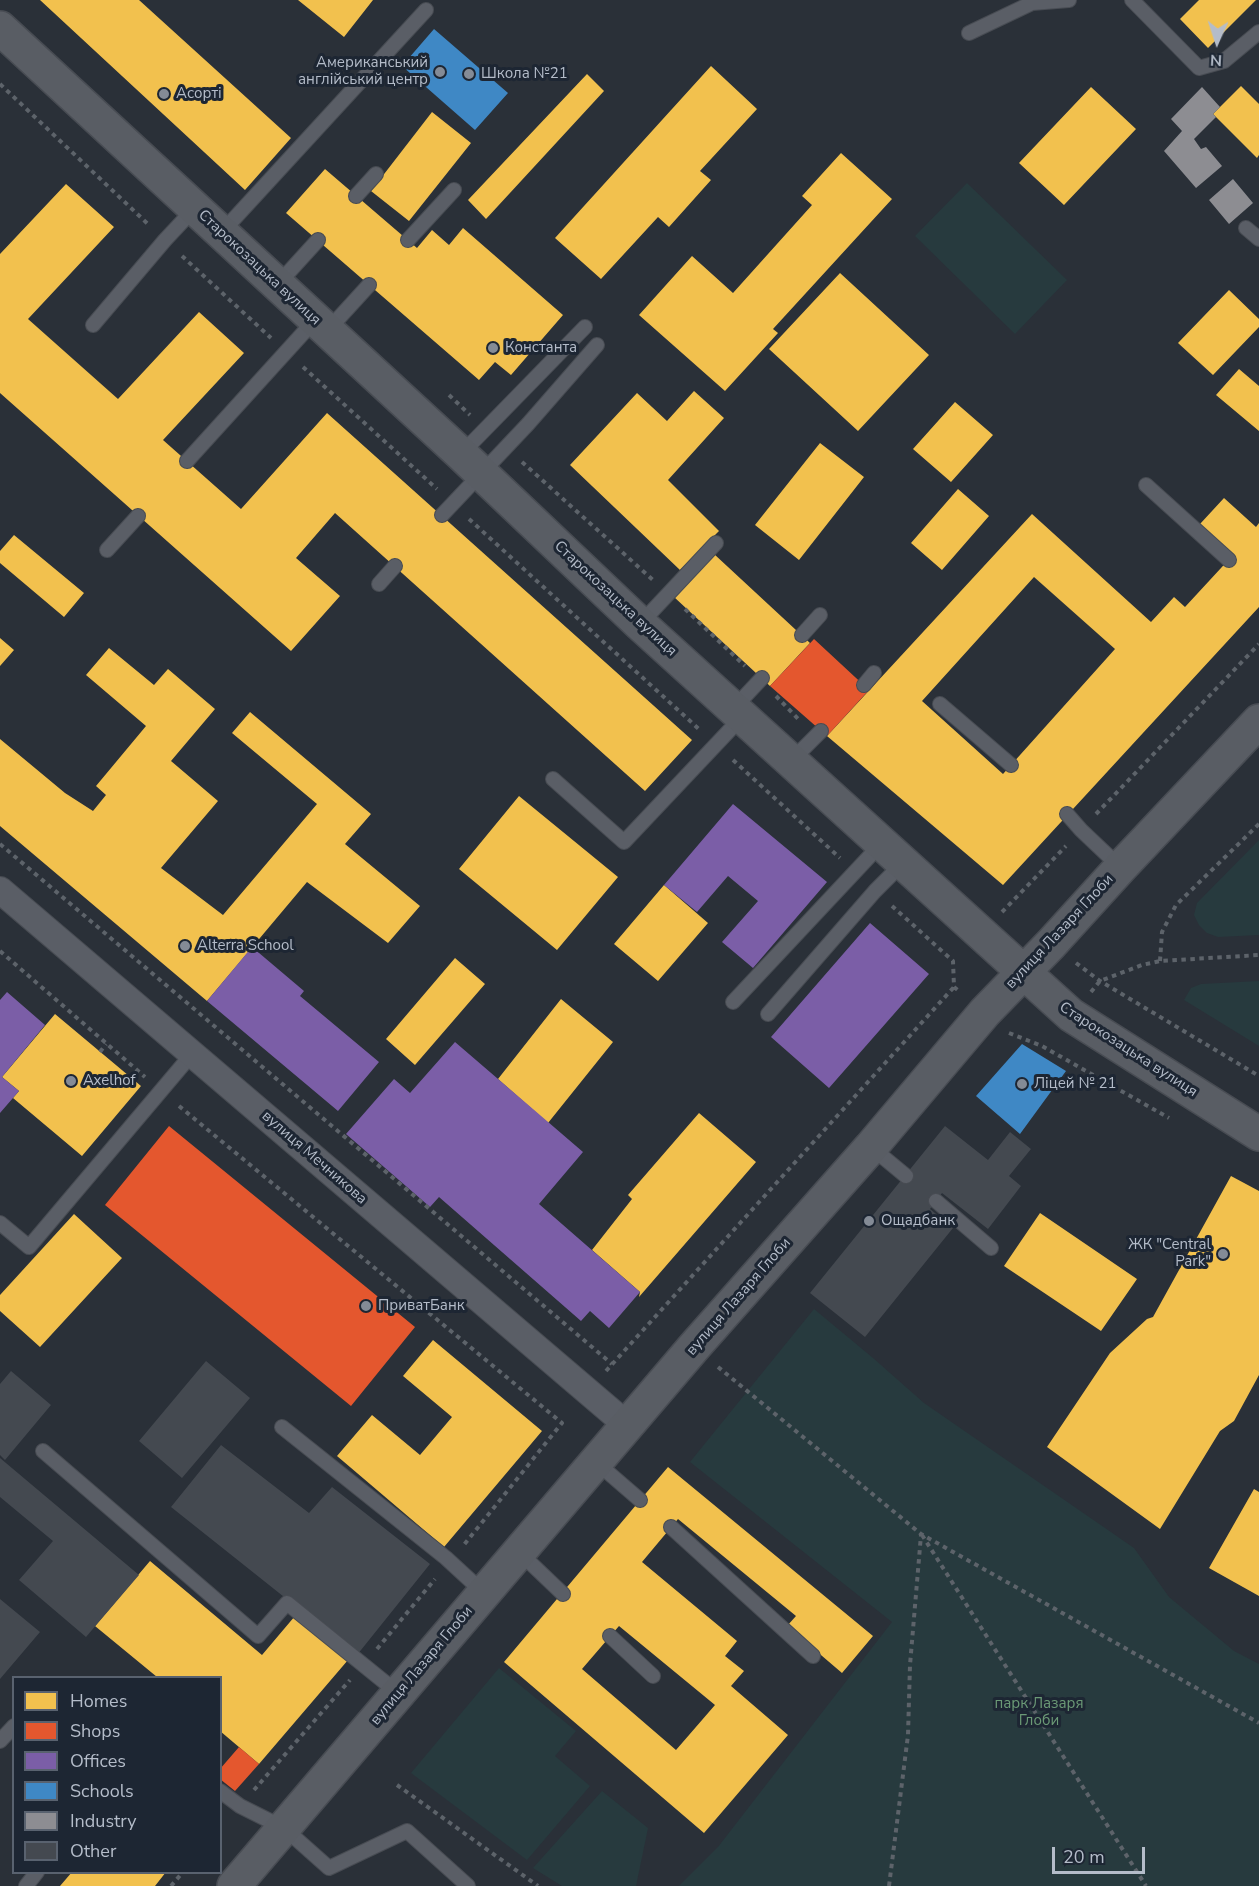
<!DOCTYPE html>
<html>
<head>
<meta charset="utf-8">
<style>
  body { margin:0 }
  #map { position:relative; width:1259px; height:1886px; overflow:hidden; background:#2a3038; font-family:"Nunito Sans",sans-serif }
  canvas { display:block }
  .legend { position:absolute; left:12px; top:1676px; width:210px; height:198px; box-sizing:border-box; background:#1d2633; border:2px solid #59626f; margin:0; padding:8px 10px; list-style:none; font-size:18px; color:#b4bcc9 }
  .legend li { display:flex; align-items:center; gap:12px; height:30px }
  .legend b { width:30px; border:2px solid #59626f }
  .north { position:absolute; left:1187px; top:12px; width:60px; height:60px; -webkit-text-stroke:4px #1d2633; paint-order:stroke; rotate:183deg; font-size:16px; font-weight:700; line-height:24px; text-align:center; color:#b4bcc9 }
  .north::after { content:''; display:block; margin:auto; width:21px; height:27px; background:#b4bcc9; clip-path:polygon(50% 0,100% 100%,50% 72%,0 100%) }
  .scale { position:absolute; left:1052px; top:1847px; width:93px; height:27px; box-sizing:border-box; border:3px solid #b4bcc9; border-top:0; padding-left:8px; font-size:18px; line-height:21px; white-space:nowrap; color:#b4bcc9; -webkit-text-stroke:4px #1d2633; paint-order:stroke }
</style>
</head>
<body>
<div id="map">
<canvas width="1259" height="1886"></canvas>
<ul class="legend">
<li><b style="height:16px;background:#f2c14e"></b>Homes</li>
<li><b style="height:16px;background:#e4572e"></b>Shops</li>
<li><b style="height:16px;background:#7b5ea7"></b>Offices</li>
<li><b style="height:16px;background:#3f88c5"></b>Schools</li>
<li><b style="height:16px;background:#8d8d92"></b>Industry</li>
<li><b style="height:16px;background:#444950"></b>Other</li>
</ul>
<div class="north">N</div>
<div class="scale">20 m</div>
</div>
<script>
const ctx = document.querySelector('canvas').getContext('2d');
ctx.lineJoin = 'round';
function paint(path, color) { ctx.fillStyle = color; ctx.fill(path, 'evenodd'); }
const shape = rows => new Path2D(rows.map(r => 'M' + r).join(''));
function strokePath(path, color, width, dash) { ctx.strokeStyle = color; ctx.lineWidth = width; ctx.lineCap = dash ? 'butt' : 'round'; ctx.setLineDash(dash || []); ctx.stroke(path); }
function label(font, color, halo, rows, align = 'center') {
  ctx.font = font + ' "Nunito Sans",sans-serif'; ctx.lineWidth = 6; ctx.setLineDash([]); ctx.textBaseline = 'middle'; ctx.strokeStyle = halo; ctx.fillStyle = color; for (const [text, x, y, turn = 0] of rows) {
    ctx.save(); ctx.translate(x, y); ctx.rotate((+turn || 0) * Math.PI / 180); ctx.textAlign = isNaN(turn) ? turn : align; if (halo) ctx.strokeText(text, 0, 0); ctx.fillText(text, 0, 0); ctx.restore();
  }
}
const green = shape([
  [967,183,1067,280,1015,334,915,236],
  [1259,840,1259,935,1218,937,1207,933,1199,925,1194,915,1197,903],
  [1259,981,1259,1046,1184,1000,1191,988,1201,984],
  [814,1309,873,1358,924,1403,1134,1548,1169,1597,1234,1651,1259,1664,1259,1886,679,1886,718,1847,892,1622,690,1462],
  [499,1668,576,1731,555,1756,590,1786,527,1860,411,1773],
  [602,1791,648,1828,636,1886,562,1886,533,1868]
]);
const homes = shape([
  [40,0,139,0,291,138,245,190],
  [298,0,373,0,344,37],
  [1199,0,1256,0,1208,48,1180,19],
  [711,66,757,109,700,171,711,180,669,227,658,217,601,279,555,238],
  [587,74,604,91,486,219,468,200],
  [1241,86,1259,104,1259,155,1257,158,1213,114],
  [1091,87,1136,129,1064,205,1019,163],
  [432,112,471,143,409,221,371,191],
  [841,153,892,199,773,329,778,333,725,391,639,315,692,256,733,293,812,205,802,196],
  [325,169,417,248,432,230,449,245,463,228,563,315,511,375,495,362,479,380,286,213],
  [66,184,114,227,28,319,118,399,199,312,244,353,163,440,241,509,327,413,692,740,645,791,335,513,296,558,340,596,291,651,0,393,0,254],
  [840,273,929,355,858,431,769,349],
  [1229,290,1259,319,1259,327,1213,375,1178,343],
  [1239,369,1259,386,1259,431,1216,395],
  [694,391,724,418,668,480,719,531,680,570,570,465,637,393,667,421],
  [955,402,993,435,951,482,913,449],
  [820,443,864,477,799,560,755,525],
  [958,489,989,516,942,570,911,543],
  [1224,498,1256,527,1259,523,1259,607,1003,885,827,736,1032,514,1151,622,1174,597,1185,607,1233,555,1200,524],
  [1034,577,1115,649,1003,774,922,701],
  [14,535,84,593,64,617,0,563,0,551],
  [714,554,810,643,770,686,674,597],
  [0,638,14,650,0,666],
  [109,648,154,685,168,669,215,709,171,761,218,801,161,868,223,915,317,804,232,733,250,712,371,814,345,844,420,906,388,943,307,882,207,1001,0,826,0,739,65,793,93,811,106,795,96,786,146,726,86,675],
  [519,796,618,877,557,950,459,869],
  [664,885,708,923,658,981,614,944],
  [455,958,485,984,415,1065,386,1039],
  [561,999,613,1042,548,1123,498,1079],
  [55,1014,141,1086,82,1156,13,1098,19,1091,2,1077],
  [699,1113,756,1162,639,1297,640,1292,592,1250,632,1199,628,1195],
  [1231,1176,1259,1191,1259,1375,1234,1421,1220,1431,1160,1529,1047,1447,1110,1353,1147,1319,1153,1317],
  [1040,1213,1137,1279,1101,1331,1004,1266],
  [74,1214,122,1258,40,1347,0,1311,0,1295],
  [433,1340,542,1431,444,1547,337,1456,372,1415,420,1455,452,1417,403,1376],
  [668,1467,873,1636,842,1673,787,1626,796,1616,678,1519,642,1562,737,1641,725,1656,744,1671,731,1686,788,1735,704,1833,504,1662],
  [619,1626,715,1705,676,1750,582,1669],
  [1254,1489,1259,1492,1259,1596,1209,1568],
  [150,1561,262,1655,295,1616,348,1660,259,1764,220,1731,220,1677,157,1677,95,1626],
  [72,1872,166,1872,155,1886,60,1886]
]);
const shops = shape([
  [814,639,869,690,827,736,770,686],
  [169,1126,415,1327,351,1406,105,1205],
  [239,1747,259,1764,235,1791,220,1779,220,1769]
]);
const offices = shape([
  [733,804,827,882,753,968,722,942,758,901,728,876,697,912,664,885],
  [870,923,929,974,829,1088,771,1037],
  [252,947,304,991,300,996,379,1062,338,1111,207,1001],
  [7,992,45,1025,2,1077,19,1091,0,1113,0,1000],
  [455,1042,583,1152,539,1204,640,1292,609,1328,590,1311,581,1321,439,1197,430,1207,346,1134,394,1079,410,1093]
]);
const schools = shape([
  [434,29,508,93,475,130,402,66],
  [1022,1044,1066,1071,1020,1134,976,1096]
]);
const industry = shape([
  [1202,87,1220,107,1213,114,1216,117,1194,139,1201,149,1206,147,1222,166,1196,188,1164,151,1182,131,1171,119],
  [1233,179,1253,203,1229,224,1209,200]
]);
const building = shape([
  [945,1126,988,1160,1010,1132,1031,1149,1009,1176,1021,1186,988,1229,942,1193,930,1209,953,1228,865,1337,810,1293],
  [206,1361,250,1398,182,1478,139,1441],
  [11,1371,51,1405,5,1460,0,1455,0,1384],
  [221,1445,309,1513,332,1487,430,1564,357,1655,171,1507],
  [0,1458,139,1575,86,1637,19,1580,53,1541,0,1497],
  [0,1599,40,1632,0,1679]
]);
const path = shape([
  [0,84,150,226],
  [182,256,271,338],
  [303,367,437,489],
  [449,395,470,415],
  [522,462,653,580],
  [469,519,701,731],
  [685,609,745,666],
  [776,696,800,721],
  [733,760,840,858],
  [1096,814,1259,644],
  [0,844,612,1364],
  [892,906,953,961,954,987,960,992],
  [1002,912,1066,846],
  [0,951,145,1077],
  [1160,961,1162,932,1176,905,1259,824],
  [1076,963,1100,981,1259,1076],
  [1091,992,1100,981,1142,965,1160,961,1259,955],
  [1009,1033,1042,1046,1169,1118],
  [100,1052,106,1044],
  [179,1106,562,1423,463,1546],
  [718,1367,921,1534,1259,1723],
  [606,1371,954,987],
  [922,1535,1146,1886],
  [377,1649,435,1579],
  [397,1785,538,1886],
  [254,1790,350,1680],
  [171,1886,183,1872],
  [889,1886,908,1735,910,1665,921,1535]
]);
const lane = shape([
  [1132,0,1199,68,1224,61,1259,32],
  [969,33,1032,3,1069,0],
  [356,196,376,174],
  [1246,228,1259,239],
  [221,233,426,10],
  [408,240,454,190],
  [277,285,318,240],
  [93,325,165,240,195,208],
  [327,331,369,285],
  [461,454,585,327],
  [187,461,315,320],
  [1146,485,1229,560],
  [442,515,528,424,597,345],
  [107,550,138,516],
  [379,584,395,566],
  [640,624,716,543],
  [802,635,820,615],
  [864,685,874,673],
  [940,704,1011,765],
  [733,709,762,678],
  [791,761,821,731],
  [553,779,624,842,742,717],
  [1067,814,1081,830,1120,867],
  [733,1002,882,843],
  [768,1014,875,891,903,863],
  [871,1147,906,1176],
  [936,1201,991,1248],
  [0,1223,29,1247,192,1054],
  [282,1427,446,1558,484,1593],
  [43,1451,258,1636,287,1603,398,1693],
  [596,1462,640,1500],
  [671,1527,813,1656],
  [519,1552,563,1594],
  [610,1636,653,1676],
  [0,1741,14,1726],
  [220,1791,240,1806,284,1828,329,1868,407,1831,468,1886],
  [26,1886,37,1872]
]);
const street = shape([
  [0,890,627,1425]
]);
const secondary = shape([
  [0,28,461,454,640,624,1071,1015,1259,1134],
  [234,1886,694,1347,871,1147,985,1012,1051,944,1121,867,1259,721]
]);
const markers = [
  [440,72,6,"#848b96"],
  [469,74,6,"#848b96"],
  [164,94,6,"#848b96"],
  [493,348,6,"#848b96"],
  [185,946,6,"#848b96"],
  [71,1081,6,"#848b96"],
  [1022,1084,6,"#848b96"],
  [869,1221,6,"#848b96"],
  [1223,1254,6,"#848b96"],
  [366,1306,6,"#848b96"]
];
const poiNames = [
  ["Американський",428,63,"right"],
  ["англійський центр",428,80,"right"],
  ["Школа №21",481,74],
  ["Асорті",176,94],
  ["Константа",505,348],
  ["Alterra School",197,946],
  ["Axelhof",83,1081],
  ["Ліцей № 21",1034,1084],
  ["Ощадбанк",881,1221],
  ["ЖК \"Central",1211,1245,"right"],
  ["Park\"",1211,1262,"right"],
  ["ПриватБанк",378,1306]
];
const streetNames = [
  ["Старокозацька вулиця",259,268,43],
  ["Старокозацька вулиця",615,599,43],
  ["вулиця Лазаря Глоби",1060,932,-47],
  ["Старокозацька вулиця",1128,1050,33],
  ["вулиця Мечникова",314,1158,41],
  ["вулиця Лазаря Глоби",739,1297,-49],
  ["вулиця Лазаря Глоби",422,1666,-50]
];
const parkNames = [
  ["парк Лазаря",1039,1704],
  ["Глоби",1039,1721]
];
paint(green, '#273a3e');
paint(homes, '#f2c14e');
paint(shops, '#e4572e');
paint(offices, '#7b5ea7');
paint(schools, '#3f88c5');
paint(industry, '#8d8d92');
paint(building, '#444950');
strokePath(lane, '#484c53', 16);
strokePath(street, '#484c53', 28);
strokePath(secondary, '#484c53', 36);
strokePath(path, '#5d636a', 4, [4.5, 4.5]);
strokePath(lane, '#5a5e66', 14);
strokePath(street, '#5a5e66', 26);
strokePath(secondary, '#595d64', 33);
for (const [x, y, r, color] of markers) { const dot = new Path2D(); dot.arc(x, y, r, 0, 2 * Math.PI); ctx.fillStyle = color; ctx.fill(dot); strokePath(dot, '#1d2633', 2); }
label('15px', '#b4bcc9', '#1d2633', poiNames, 'left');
label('15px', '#b4bcc9', '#1d2633', streetNames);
label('15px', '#6b9a76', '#1d2633', parkNames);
</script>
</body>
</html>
